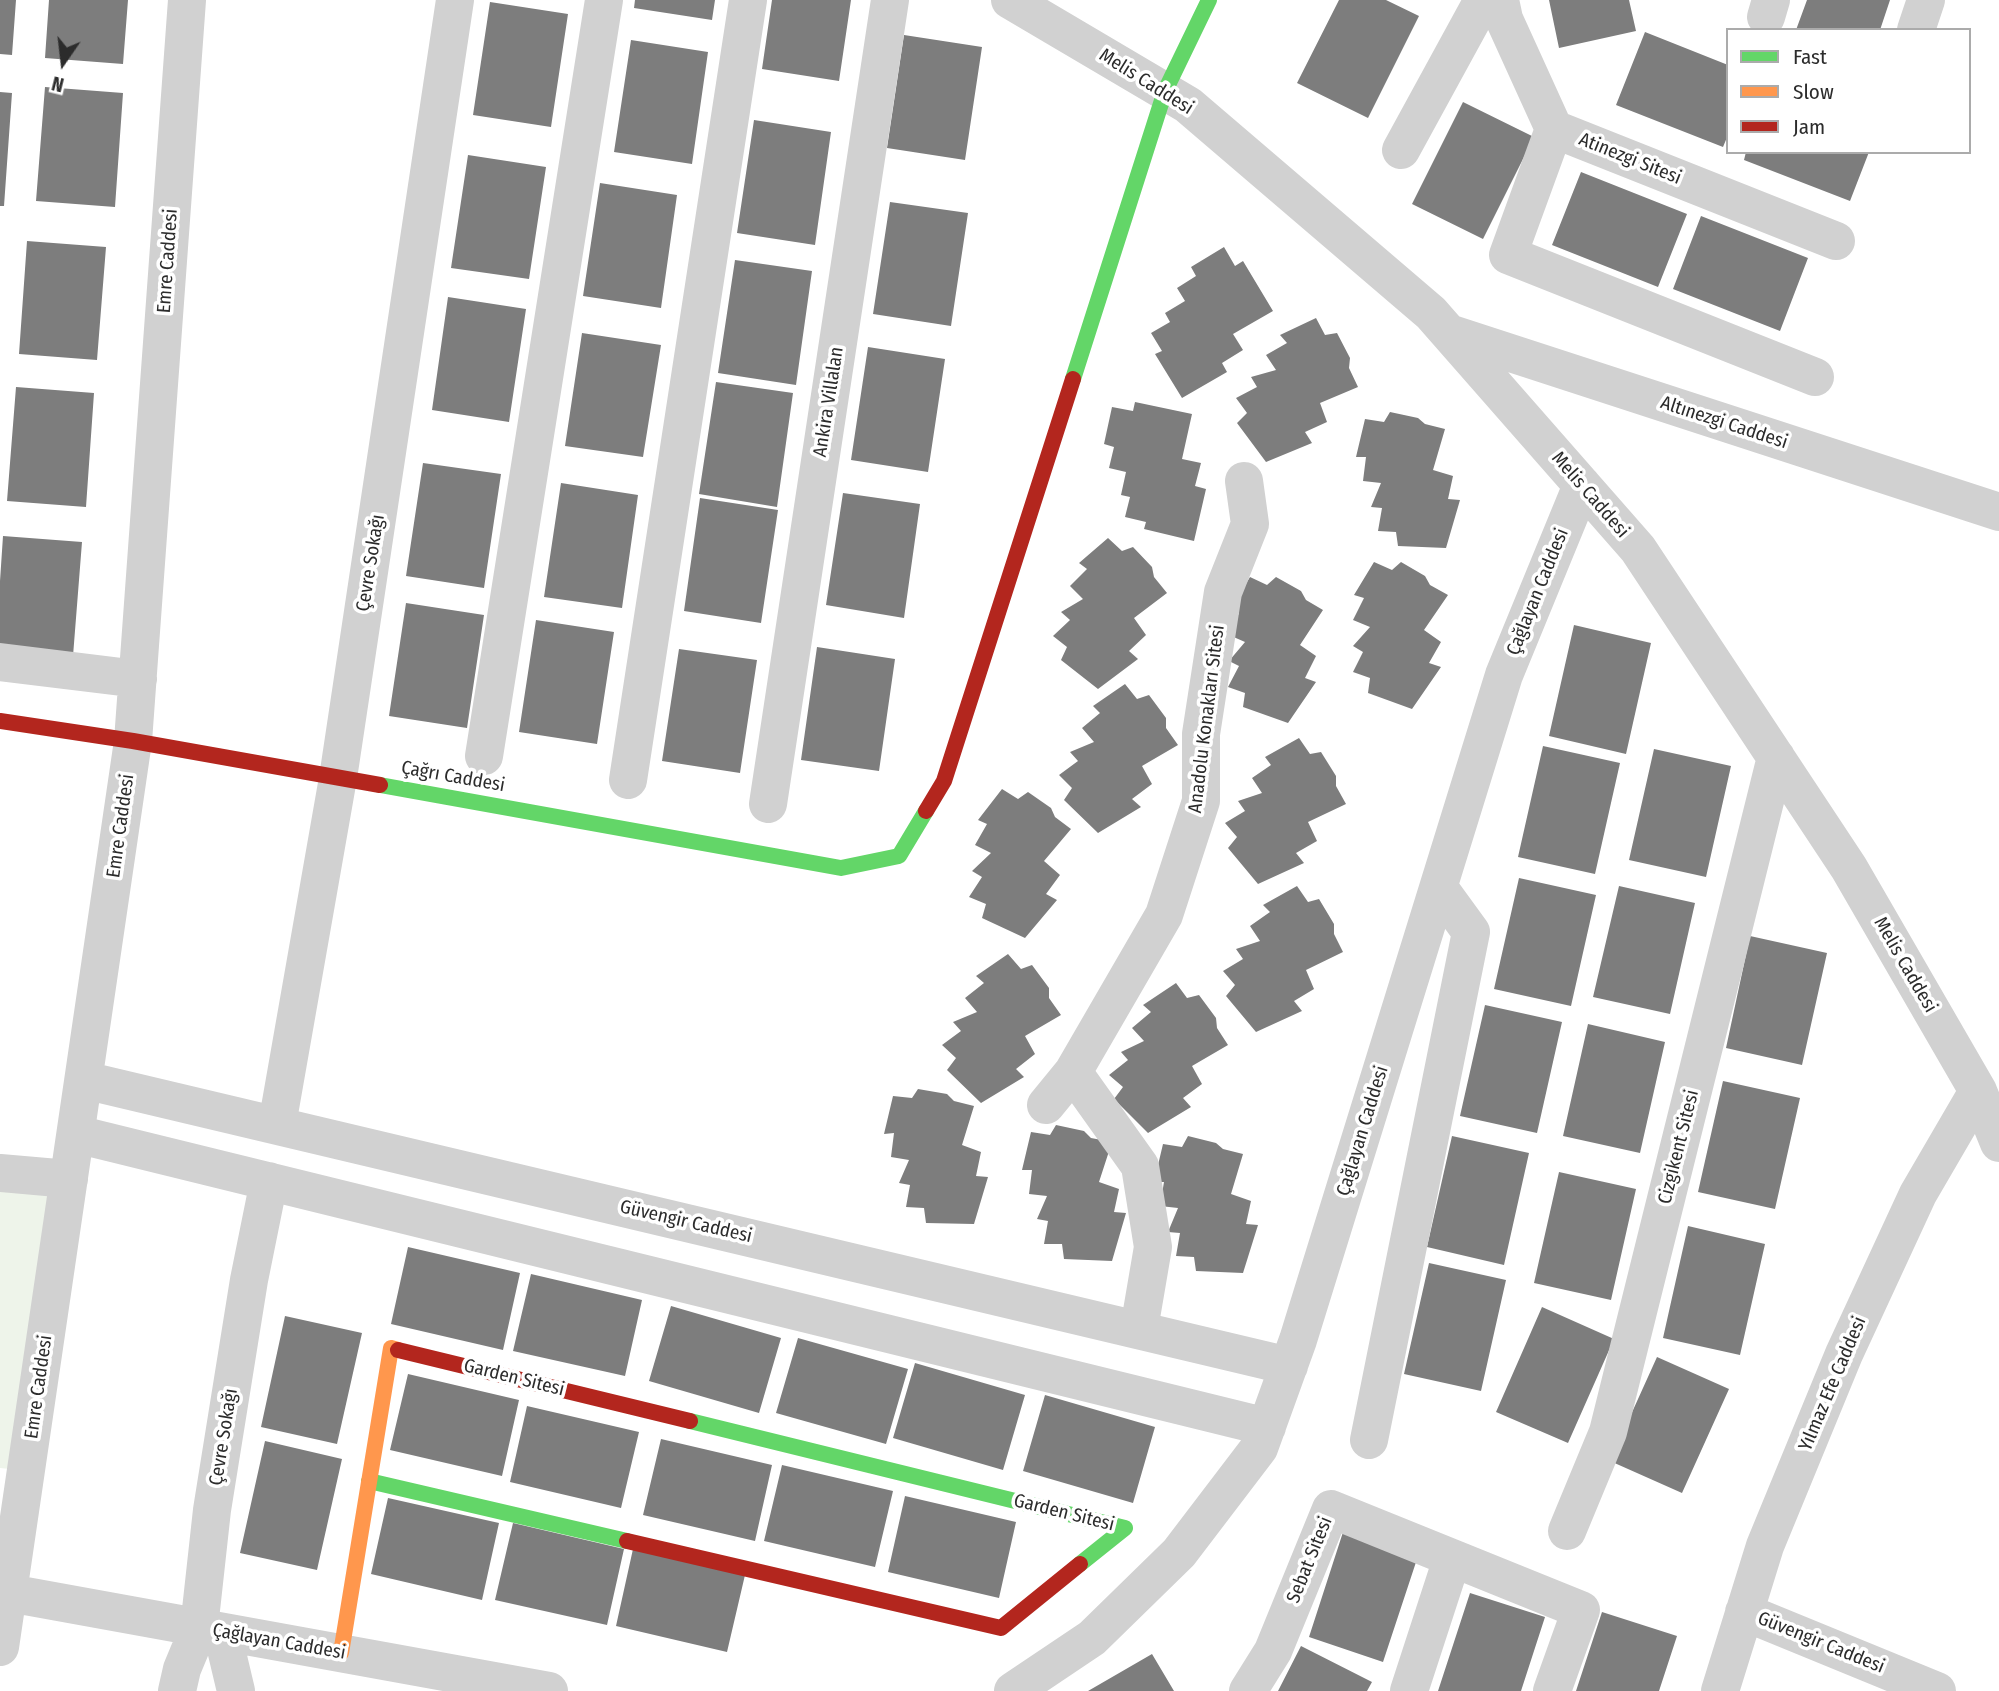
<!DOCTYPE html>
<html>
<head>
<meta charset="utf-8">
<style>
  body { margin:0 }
  #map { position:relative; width:1999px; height:1691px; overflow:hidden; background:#fff; font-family:"Fira Sans Condensed",sans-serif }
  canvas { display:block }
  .legend { position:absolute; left:1726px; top:28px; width:245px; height:126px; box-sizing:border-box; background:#fff; border:2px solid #ababab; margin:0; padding:9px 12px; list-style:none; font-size:21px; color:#2c2c2c }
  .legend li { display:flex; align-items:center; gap:14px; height:35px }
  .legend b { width:35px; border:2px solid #ababab }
  .north { position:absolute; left:28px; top:28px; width:70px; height:70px; -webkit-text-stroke:5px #fff; paint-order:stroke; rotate:194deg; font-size:19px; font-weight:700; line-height:28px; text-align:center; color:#2c2c2c }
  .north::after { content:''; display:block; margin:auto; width:24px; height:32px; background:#2c2c2c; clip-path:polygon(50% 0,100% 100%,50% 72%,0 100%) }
</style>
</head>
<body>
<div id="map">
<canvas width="1999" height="1691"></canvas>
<ul class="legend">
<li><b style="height:9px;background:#63d668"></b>Fast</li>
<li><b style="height:9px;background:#ff974d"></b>Slow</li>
<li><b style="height:9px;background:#b3261e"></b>Jam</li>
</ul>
<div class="north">N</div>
</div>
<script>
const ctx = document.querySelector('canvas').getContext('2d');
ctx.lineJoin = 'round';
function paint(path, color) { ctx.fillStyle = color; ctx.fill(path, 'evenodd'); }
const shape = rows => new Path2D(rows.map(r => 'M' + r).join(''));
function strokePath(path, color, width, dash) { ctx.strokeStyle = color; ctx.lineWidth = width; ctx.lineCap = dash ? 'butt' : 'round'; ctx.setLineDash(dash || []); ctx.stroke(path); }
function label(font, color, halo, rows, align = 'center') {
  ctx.font = font + ' "Fira Sans Condensed",sans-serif'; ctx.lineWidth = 7; ctx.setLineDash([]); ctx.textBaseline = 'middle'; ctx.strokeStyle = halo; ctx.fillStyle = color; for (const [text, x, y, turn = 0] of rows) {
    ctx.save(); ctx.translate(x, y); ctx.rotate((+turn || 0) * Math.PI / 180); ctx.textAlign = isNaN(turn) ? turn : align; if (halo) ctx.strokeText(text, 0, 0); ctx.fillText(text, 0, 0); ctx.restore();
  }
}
const green = shape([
  [0,1191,51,1195,10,1469,0,1468]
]);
const building = shape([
  [0,0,16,0,12,55,0,54],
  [49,0,128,0,123,64,45,58],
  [635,0,715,0,712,20,634,8],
  [772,0,851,0,839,81,762,69],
  [1339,0,1386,0,1419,16,1368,118,1297,83],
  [1549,0,1629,0,1636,31,1559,48],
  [1807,0,1890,0,1880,30,1796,30],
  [490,2,568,14,551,127,473,115],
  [1645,32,1728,65,1728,135,1723,147,1616,105],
  [904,35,982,47,965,160,887,148],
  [631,40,708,52,692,164,614,152],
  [45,87,123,93,115,207,36,201],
  [0,92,12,93,4,206,0,206],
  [1463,102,1534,137,1483,239,1412,204],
  [754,120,831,132,815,245,737,233],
  [1746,152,1869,152,1850,201,1744,160],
  [468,155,546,167,529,279,451,268],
  [1581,172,1687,214,1658,287,1552,245],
  [600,183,677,195,661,308,583,296],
  [890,202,968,213,951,326,873,314],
  [1701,216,1808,258,1780,331,1673,289],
  [27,241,106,247,97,360,19,354],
  [1224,247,1235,266,1243,261,1273,311,1233,334,1243,350,1222,363,1227,372,1182,398,1155,354,1162,351,1151,333,1170,322,1165,313,1185,301,1177,288,1196,276,1191,267],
  [735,260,812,271,796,385,718,373],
  [448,297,526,309,509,422,432,410],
  [1316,318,1325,335,1337,333,1350,358,1349,368,1358,387,1320,403,1327,422,1305,432,1312,443,1266,462,1237,423,1247,413,1236,398,1257,387,1251,377,1276,370,1266,355,1287,343,1280,335],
  [582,333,661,345,643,457,565,446],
  [868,347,945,359,928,472,851,460],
  [716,382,793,393,777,507,699,494],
  [16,387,94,393,86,507,7,501],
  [1135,402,1192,414,1182,459,1201,463,1195,486,1206,489,1194,541,1144,529,1146,522,1125,517,1130,497,1121,495,1126,472,1109,468,1114,447,1104,444,1112,407,1133,411],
  [1390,412,1418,418,1425,424,1445,429,1433,470,1453,476,1448,499,1460,500,1446,548,1398,546,1396,532,1378,531,1382,508,1371,507,1381,483,1363,481,1366,457,1356,457,1365,419,1384,422],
  [423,463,501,474,484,588,406,576],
  [561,483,638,495,622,608,544,597],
  [843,493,920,504,904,618,826,605],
  [700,498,778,510,761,623,684,611],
  [3,536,82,542,73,656,0,650,0,581],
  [1108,538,1122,551,1133,547,1152,567,1154,577,1167,593,1134,618,1146,635,1129,651,1138,659,1098,689,1061,660,1067,647,1053,636,1070,620,1061,612,1083,599,1070,586,1087,569,1079,563],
  [1374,562,1392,570,1401,562,1425,576,1430,585,1448,595,1424,630,1441,642,1429,663,1441,667,1412,709,1368,693,1370,678,1353,672,1363,652,1353,646,1370,627,1353,620,1364,598,1354,595],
  [1250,577,1267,585,1276,577,1301,591,1306,600,1323,610,1300,645,1316,656,1305,678,1316,682,1288,723,1243,707,1245,693,1228,687,1239,666,1229,661,1245,642,1229,635,1239,613,1230,610],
  [406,603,484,615,467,728,389,716],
  [536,620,614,632,597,744,519,732],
  [1574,625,1651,643,1626,754,1549,736],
  [817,647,895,659,879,771,801,760],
  [679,649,757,660,740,773,662,761],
  [1125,684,1137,699,1149,695,1166,718,1166,728,1178,745,1142,766,1152,784,1132,799,1141,807,1098,833,1064,800,1072,788,1059,775,1078,761,1070,752,1094,742,1082,728,1100,713,1093,706],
  [1299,738,1310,754,1321,752,1336,776,1336,786,1346,804,1308,822,1317,841,1296,853,1304,863,1258,884,1228,848,1237,837,1225,823,1245,811,1238,801,1262,793,1252,778,1271,765,1265,757],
  [1543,746,1620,763,1595,874,1518,857],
  [1654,749,1731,766,1706,877,1629,860],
  [1002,789,1018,799,1028,792,1051,808,1055,817,1071,829,1044,861,1060,875,1046,894,1057,900,1025,938,982,918,986,904,969,897,982,877,972,871,991,853,975,845,987,824,978,820],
  [1519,878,1596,895,1571,1006,1494,989],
  [1297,886,1308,902,1319,899,1334,924,1334,934,1343,952,1306,970,1314,989,1294,1001,1302,1011,1256,1032,1226,996,1235,985,1223,971,1243,959,1236,949,1260,941,1250,926,1270,912,1263,905],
  [1619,886,1695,903,1670,1014,1593,997],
  [1750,936,1827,953,1802,1065,1726,1048],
  [1008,954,1021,969,1032,965,1049,988,1049,998,1061,1015,1025,1036,1035,1054,1016,1069,1024,1077,981,1103,947,1070,956,1058,942,1045,961,1031,953,1022,977,1012,965,998,984,983,976,976],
  [1176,983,1187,998,1199,995,1216,1018,1217,1028,1228,1045,1192,1066,1202,1084,1183,1098,1191,1107,1148,1133,1114,1099,1123,1087,1109,1075,1128,1060,1121,1052,1144,1041,1132,1028,1151,1012,1143,1005],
  [1485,1005,1562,1022,1537,1133,1460,1116],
  [1588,1024,1665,1042,1640,1153,1563,1136],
  [1723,1081,1800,1098,1775,1209,1698,1192],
  [918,1089,947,1094,954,1101,974,1106,962,1145,981,1152,976,1176,988,1177,974,1224,926,1223,924,1208,906,1207,910,1185,899,1183,909,1160,891,1157,894,1133,884,1134,893,1096,912,1098],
  [1056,1125,1084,1131,1091,1138,1112,1142,1099,1182,1119,1189,1114,1212,1126,1213,1112,1261,1064,1259,1062,1244,1044,1244,1048,1221,1037,1219,1047,1196,1029,1194,1032,1170,1022,1170,1031,1132,1050,1135],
  [1188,1136,1216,1143,1223,1149,1243,1154,1231,1194,1251,1201,1246,1224,1258,1225,1243,1273,1196,1271,1194,1257,1176,1256,1180,1233,1168,1232,1178,1208,1160,1206,1164,1182,1154,1182,1163,1144,1182,1147],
  [1452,1136,1529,1153,1504,1265,1427,1247],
  [1559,1172,1636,1189,1611,1300,1534,1283],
  [1688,1226,1765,1244,1740,1355,1663,1338],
  [408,1247,520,1273,503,1350,391,1324],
  [1429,1263,1506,1280,1481,1391,1404,1374],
  [531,1274,642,1300,625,1376,513,1351],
  [671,1306,781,1338,759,1413,649,1381],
  [1542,1307,1614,1339,1568,1443,1496,1412],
  [285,1316,362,1333,337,1444,261,1427],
  [798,1338,908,1369,886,1444,776,1413],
  [1657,1357,1729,1389,1682,1493,1610,1461],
  [915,1363,1025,1395,1003,1470,893,1438],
  [408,1374,519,1400,502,1476,390,1450],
  [1045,1395,1155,1427,1133,1503,1023,1471],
  [527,1406,639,1432,621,1508,510,1482],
  [661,1439,772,1465,755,1541,643,1515],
  [265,1441,342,1459,317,1570,240,1553],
  [782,1465,893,1491,875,1567,764,1541],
  [905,1496,1016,1522,999,1598,888,1572],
  [388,1498,499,1523,482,1600,371,1574],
  [513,1523,624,1549,607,1625,495,1600],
  [1344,1529,1419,1553,1383,1662,1309,1637],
  [633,1549,745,1575,727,1652,616,1626],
  [1470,1593,1545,1617,1521,1691,1438,1691],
  [1602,1612,1677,1636,1659,1691,1576,1691],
  [1301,1646,1372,1682,1367,1691,1278,1691],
  [1152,1654,1174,1691,1088,1691]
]);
const street = shape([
  [1010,0,1188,105,1431,313,1638,549,1849,868,1978,1091,1999,1143],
  [1500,0,1504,19,1554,129,1836,241],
  [1766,17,1771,0],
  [1916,30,1926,0],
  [1554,129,1508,255,1815,377],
  [1401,150,1483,0],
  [1449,333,1999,512],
  [0,662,138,679],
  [484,756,604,0],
  [628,780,748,0],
  [768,804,890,0],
  [84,1080,1289,1366],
  [1046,1105,1073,1072],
  [277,1125,338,778,455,0],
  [76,1134,1267,1427],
  [0,1173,69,1179],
  [1139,1329,1153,1247,1140,1166,1073,1072,1164,915,1201,801,1201,734,1223,592,1250,524,1244,481],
  [1369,1440,1471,932,1439,888],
  [1567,1531,1608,1432,1776,757],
  [9,1593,549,1691],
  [1744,1612,1937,1691],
  [222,1632,236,1691],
  [0,1647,133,741,187,0],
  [177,1691,182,1669,199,1628,212,1510,249,1280,269,1181],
  [1013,1691,1092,1638,1179,1553,1259,1448,1298,1340,1504,675,1582,485],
  [1248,1691,1273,1651,1331,1509,1581,1610,1552,1691],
  [1409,1691,1452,1559],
  [1720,1691,1765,1546,1844,1354,1918,1194,1978,1091]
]);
const fast = shape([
  [1073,379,1165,91,1209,0],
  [380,785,841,868,899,856,926,811],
  [690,1421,1125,1528,1080,1564],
  [369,1481,627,1541]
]);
const slow = shape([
  [341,1653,391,1348,398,1350]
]);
const jam = shape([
  [0,721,133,741,380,785],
  [926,811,944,781,1073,379],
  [398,1350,690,1421],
  [627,1541,1001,1628,1080,1564]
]);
const streetNames = [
  ["Melis Caddesi",1146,82,32],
  ["Atinezgi Sitesi",1630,159,22],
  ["Emre Caddesi",168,261,-86],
  ["Ankira Villalan",829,402,-81],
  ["Altınezgi Caddesi",1724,423,18],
  ["Melis Caddesi",1590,495,49],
  ["Çevre Sokağı",371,563,-81],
  ["Çağlayan Caddesi",1538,592,-68],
  ["Anadolu Konakları Sitesi",1207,719,-83],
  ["Çağrı Caddesi",453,777,10],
  ["Emre Caddesi",121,826,-82],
  ["Melis Caddesi",1905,965,60],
  ["Çağlayan Caddesi",1363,1131,-73],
  ["Cizgikent Sitesi",1679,1147,-76],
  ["Güvengir Caddesi",686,1222,13],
  ["Garden Sitesi",514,1378,14],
  ["Yılmaz Efe Caddesi",1833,1384,-67],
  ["Emre Caddesi",39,1387,-82],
  ["Çevre Sokağı",224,1437,-81],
  ["Garden Sitesi",1064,1513,14],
  ["Sebat Sitesi",1310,1560,-68],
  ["Çağlayan Caddesi",279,1642,10],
  ["Güvengir Caddesi",1821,1643,22]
];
paint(green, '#eef4ea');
paint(building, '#7d7d7d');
strokePath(street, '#d1d1d1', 38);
strokePath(fast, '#63d668', 16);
strokePath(slow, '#ff974d', 16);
strokePath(jam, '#b3261e', 16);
label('19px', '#2c2c2c', '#fff', streetNames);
</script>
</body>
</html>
